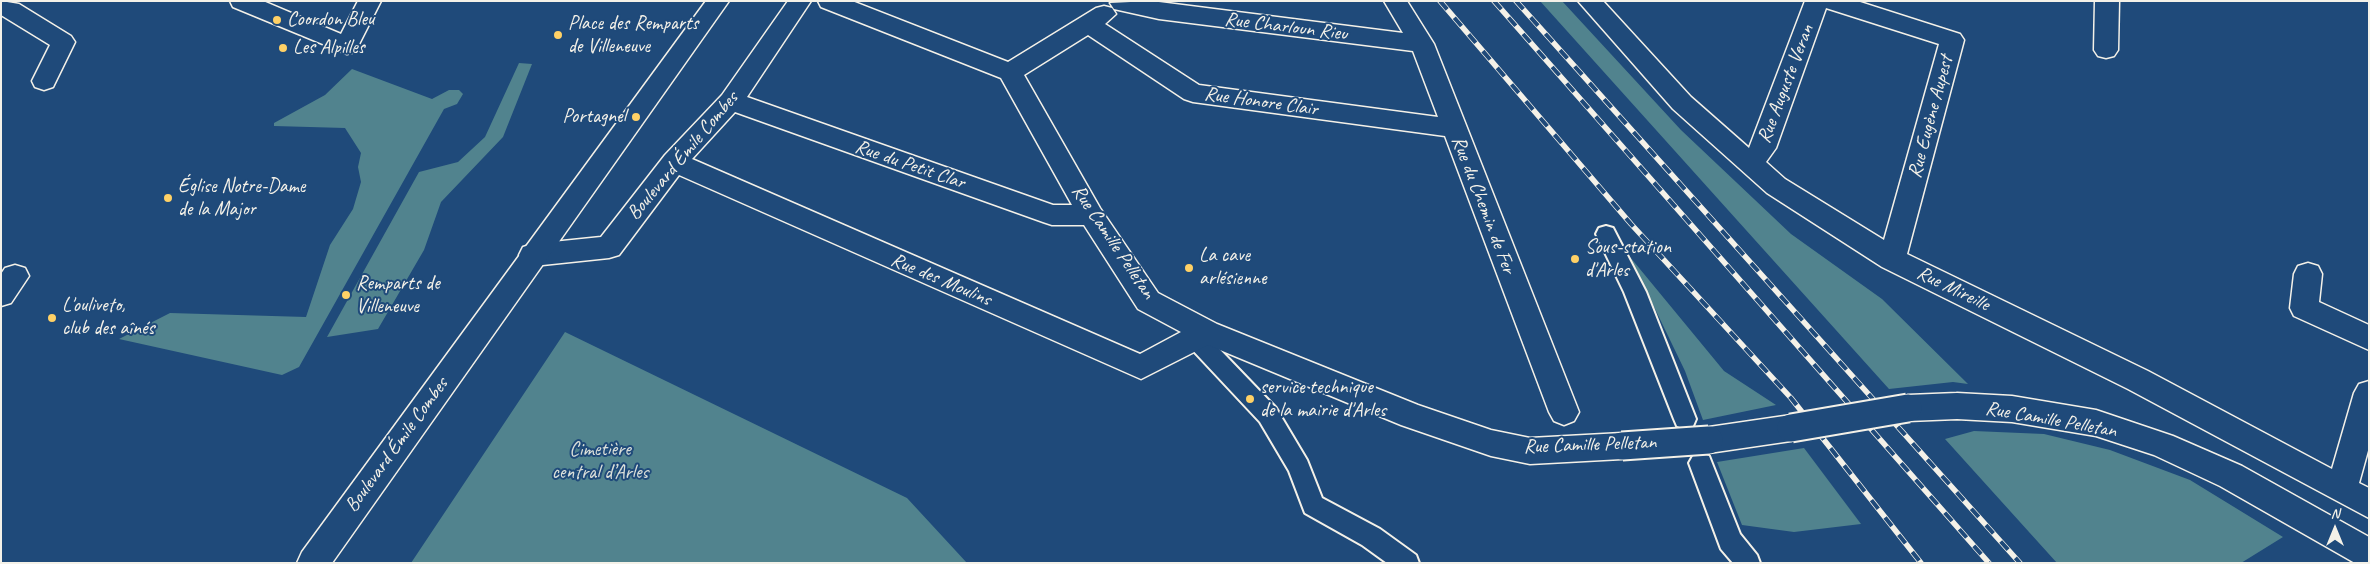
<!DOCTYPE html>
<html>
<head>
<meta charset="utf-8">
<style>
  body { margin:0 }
  #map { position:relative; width:2370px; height:564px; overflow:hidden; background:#1f4a7a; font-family:Caveat,sans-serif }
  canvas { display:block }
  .frame { position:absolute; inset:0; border:2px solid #f4f1e8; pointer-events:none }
  .north { position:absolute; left:2310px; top:504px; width:50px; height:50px; -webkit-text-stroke:4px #1f4a7a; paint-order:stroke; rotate:0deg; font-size:14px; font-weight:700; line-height:20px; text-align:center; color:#f4f1e8 }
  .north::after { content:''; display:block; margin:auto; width:18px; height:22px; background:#f4f1e8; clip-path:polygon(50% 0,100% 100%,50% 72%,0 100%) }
</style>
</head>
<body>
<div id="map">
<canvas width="2370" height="564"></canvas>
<div class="frame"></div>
<div class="north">N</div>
</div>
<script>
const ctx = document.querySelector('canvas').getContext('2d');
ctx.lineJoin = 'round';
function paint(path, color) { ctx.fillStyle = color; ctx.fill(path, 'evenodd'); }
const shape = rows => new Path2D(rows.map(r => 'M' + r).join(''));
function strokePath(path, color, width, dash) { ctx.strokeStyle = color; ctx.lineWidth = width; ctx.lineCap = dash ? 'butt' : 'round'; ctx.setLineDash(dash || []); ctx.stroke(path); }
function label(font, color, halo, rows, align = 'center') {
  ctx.font = font + ' Caveat,sans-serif'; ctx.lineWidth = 4; ctx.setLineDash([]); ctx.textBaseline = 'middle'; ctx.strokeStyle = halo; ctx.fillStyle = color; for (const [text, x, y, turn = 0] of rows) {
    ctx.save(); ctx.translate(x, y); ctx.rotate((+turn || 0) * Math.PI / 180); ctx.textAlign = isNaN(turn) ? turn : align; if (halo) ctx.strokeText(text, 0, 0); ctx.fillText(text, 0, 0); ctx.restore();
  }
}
const green = shape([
  [1540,1,1562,1,1681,130,1791,234,1882,299,1968,384,1953,382,1889,389],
  [519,63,532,64,503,137,441,202,424,250,378,329,327,337,419,172,458,162,485,137],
  [352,69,432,99,449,90,459,90,463,94,457,104,444,109,299,367,282,375,119,339,170,313,306,317,330,245,353,209,361,182,358,167,361,153,345,128,274,126,274,123,325,95],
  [1630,257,1724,371,1776,405,1703,420,1685,371],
  [565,332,907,498,967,563,411,563],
  [1974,431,2044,434,2110,450,2190,480,2283,537,2241,563,2057,563,1945,439],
  [1804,448,1861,524,1794,532,1742,525,1717,462]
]);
const lane = shape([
  [1606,226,1613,228,1646,292,1696,419,1693,426,1685,429,1677,426,1674,419,1624,292,1596,234,1599,228,1606,226],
  [1195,329,1203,332,1276,408,1307,460,1322,498,1380,529,1416,555,1419,563,1387,563,1362,545,1305,513,1289,471,1260,422,1187,344,1184,338,1187,332,1195,329],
  [1701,453,1709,456,1740,534,1757,555,1760,563,1733,563,1721,549,1689,463,1693,456,1701,453]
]);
const street = shape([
  [1,1,19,4,71,36,75,42,53,87,44,90,35,87,32,81,50,45,1,15,1,1],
  [230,1,263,1,341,34,358,1,381,1,355,52,347,54,233,7,230,1],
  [788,1,811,1,747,97,1053,205,1072,205,1001,78,821,7,818,1,852,1,1008,62,1096,8,1104,6,1112,8,1116,14,1105,24,1199,85,1438,117,1413,51,1159,19,1114,9,1110,3,1151,1,1403,33,1384,1,1407,1,1434,44,1579,412,1574,421,1564,425,1554,421,1549,412,1445,136,1193,102,1184,99,1088,35,1024,75,1100,208,1158,293,1217,324,1418,405,1491,430,1530,438,1622,433,1633,437,1637,446,1633,455,1622,459,1530,464,1491,456,1401,425,1208,345,1141,379,679,175,619,255,609,258,533,266,523,263,519,255,523,247,533,244,601,237,665,155,722,95,788,1],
  [735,112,1043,222,1052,225,1084,225,1138,309,1181,332,1140,354,692,159,735,112],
  [1578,1,1603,1,1691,97,1749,148,1805,1,1857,1,1960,34,1964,40,1907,254,2148,371,2332,469,2354,393,2359,384,2369,381,2369,447,2359,483,2369,488,2369,518,2128,389,1882,267,1767,193,1673,109,1578,1],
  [1826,8,1939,44,1884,240,1785,179,1766,162,1776,148,1826,8],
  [2095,1,2119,1,2118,50,2114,56,2106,58,2098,56,2094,50,2095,1],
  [2308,263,2318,266,2322,274,2319,302,2369,325,2369,350,2294,316,2290,308,2294,274,2298,266,2308,263],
  [15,265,25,268,29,276,11,303,1,306,1,274,5,268,15,265],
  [1957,393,2012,396,2096,410,2173,436,2242,466,2369,537,2369,563,2355,563,2220,486,2154,455,2096,436,2012,422,1957,419,1908,421,1898,417,1893,408,1898,399,1908,395,1957,393],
  [1791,415,1802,419,1806,428,1802,437,1791,441,1709,453,1698,449,1694,440,1698,431,1709,427,1791,415]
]);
const secondary = shape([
  [706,1,729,1,332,563,297,563,302,552,706,1]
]);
const rail = shape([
  [1440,1,1631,224,1791,398,1921,563],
  [1494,1,1989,563],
  [1516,1,2020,563]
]);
const streetBridge = shape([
  [1791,428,1908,408],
  [1622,446,1709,440]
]);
const markers = [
  [277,20,5,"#ffd166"],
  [558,35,5,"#ffd166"],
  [283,48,5,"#ffd166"],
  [636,117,5,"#ffd166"],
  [168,198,5,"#ffd166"],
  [1575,259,5,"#ffd166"],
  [1189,268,5,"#ffd166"],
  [346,295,5,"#ffd166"],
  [52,318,5,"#ffd166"],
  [1250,399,5,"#ffd166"]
];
const poiNames = [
  ["Coordon Bleu",287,20],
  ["Place des Remparts",568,24],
  ["de Villeneuve",568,47],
  ["Les Alpilles",293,48],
  ["Portagnel",626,117,"right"],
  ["Église Notre-Dame",178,187],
  ["de la Major",178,210],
  ["Sous-station",1585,248],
  ["d'Arles",1585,271],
  ["La cave",1199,256],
  ["arlésienne",1199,279],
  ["Remparts de",356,284],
  ["Villeneuve",356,307],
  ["L'ouliveto,",62,306],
  ["club des aînés",62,329],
  ["service technique",1260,388],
  ["de la mairie d'Arles",1260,411]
];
const streetNames = [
  ["Rue Charloun Rieu",1286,27,7],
  ["Rue Auguste Veran",1786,84,-69],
  ["Rue Honore Clair",1261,102,8],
  ["Rue Eugène Aupest",1931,117,-75],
  ["Boulevard Émile Combes",683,156,-50],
  ["Rue du Petit Clar",910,165,19],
  ["Rue du Chemin de Fer",1483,205,69],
  ["Rue Camille Pelletan",1113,242,56],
  ["Rue des Moulins",941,280,23],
  ["Rue Mireille",1953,289,26],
  ["Rue Camille Pelletan",2051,420,10],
  ["Boulevard Émile Combes",397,445,-54],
  ["Rue Camille Pelletan",1590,445,-2]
];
const parkNames = [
  ["Cimetière",600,450],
  ["central d’Arles",600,473]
];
paint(green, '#51838e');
strokePath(lane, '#f4f1e8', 4);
strokePath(street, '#f4f1e8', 3);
strokePath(secondary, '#f4f1e8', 3);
paint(lane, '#1f4a7a');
paint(street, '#1f4a7a');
paint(secondary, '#1f4a7a');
strokePath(rail, '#f4f1e8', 5.5);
strokePath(rail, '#1f4a7a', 4, [11]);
strokePath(streetBridge, '#f4f1e8', 31, []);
strokePath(streetBridge, '#1f4a7a', 27);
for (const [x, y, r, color] of markers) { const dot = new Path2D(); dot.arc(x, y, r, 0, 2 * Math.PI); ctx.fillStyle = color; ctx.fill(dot); strokePath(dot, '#1f4a7a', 2); }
label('20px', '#f4f1e8', '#1f4a7a', poiNames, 'left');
label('20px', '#f4f1e8', '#1f4a7a', streetNames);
label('20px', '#dce0da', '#1f4a7a', parkNames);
</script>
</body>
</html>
